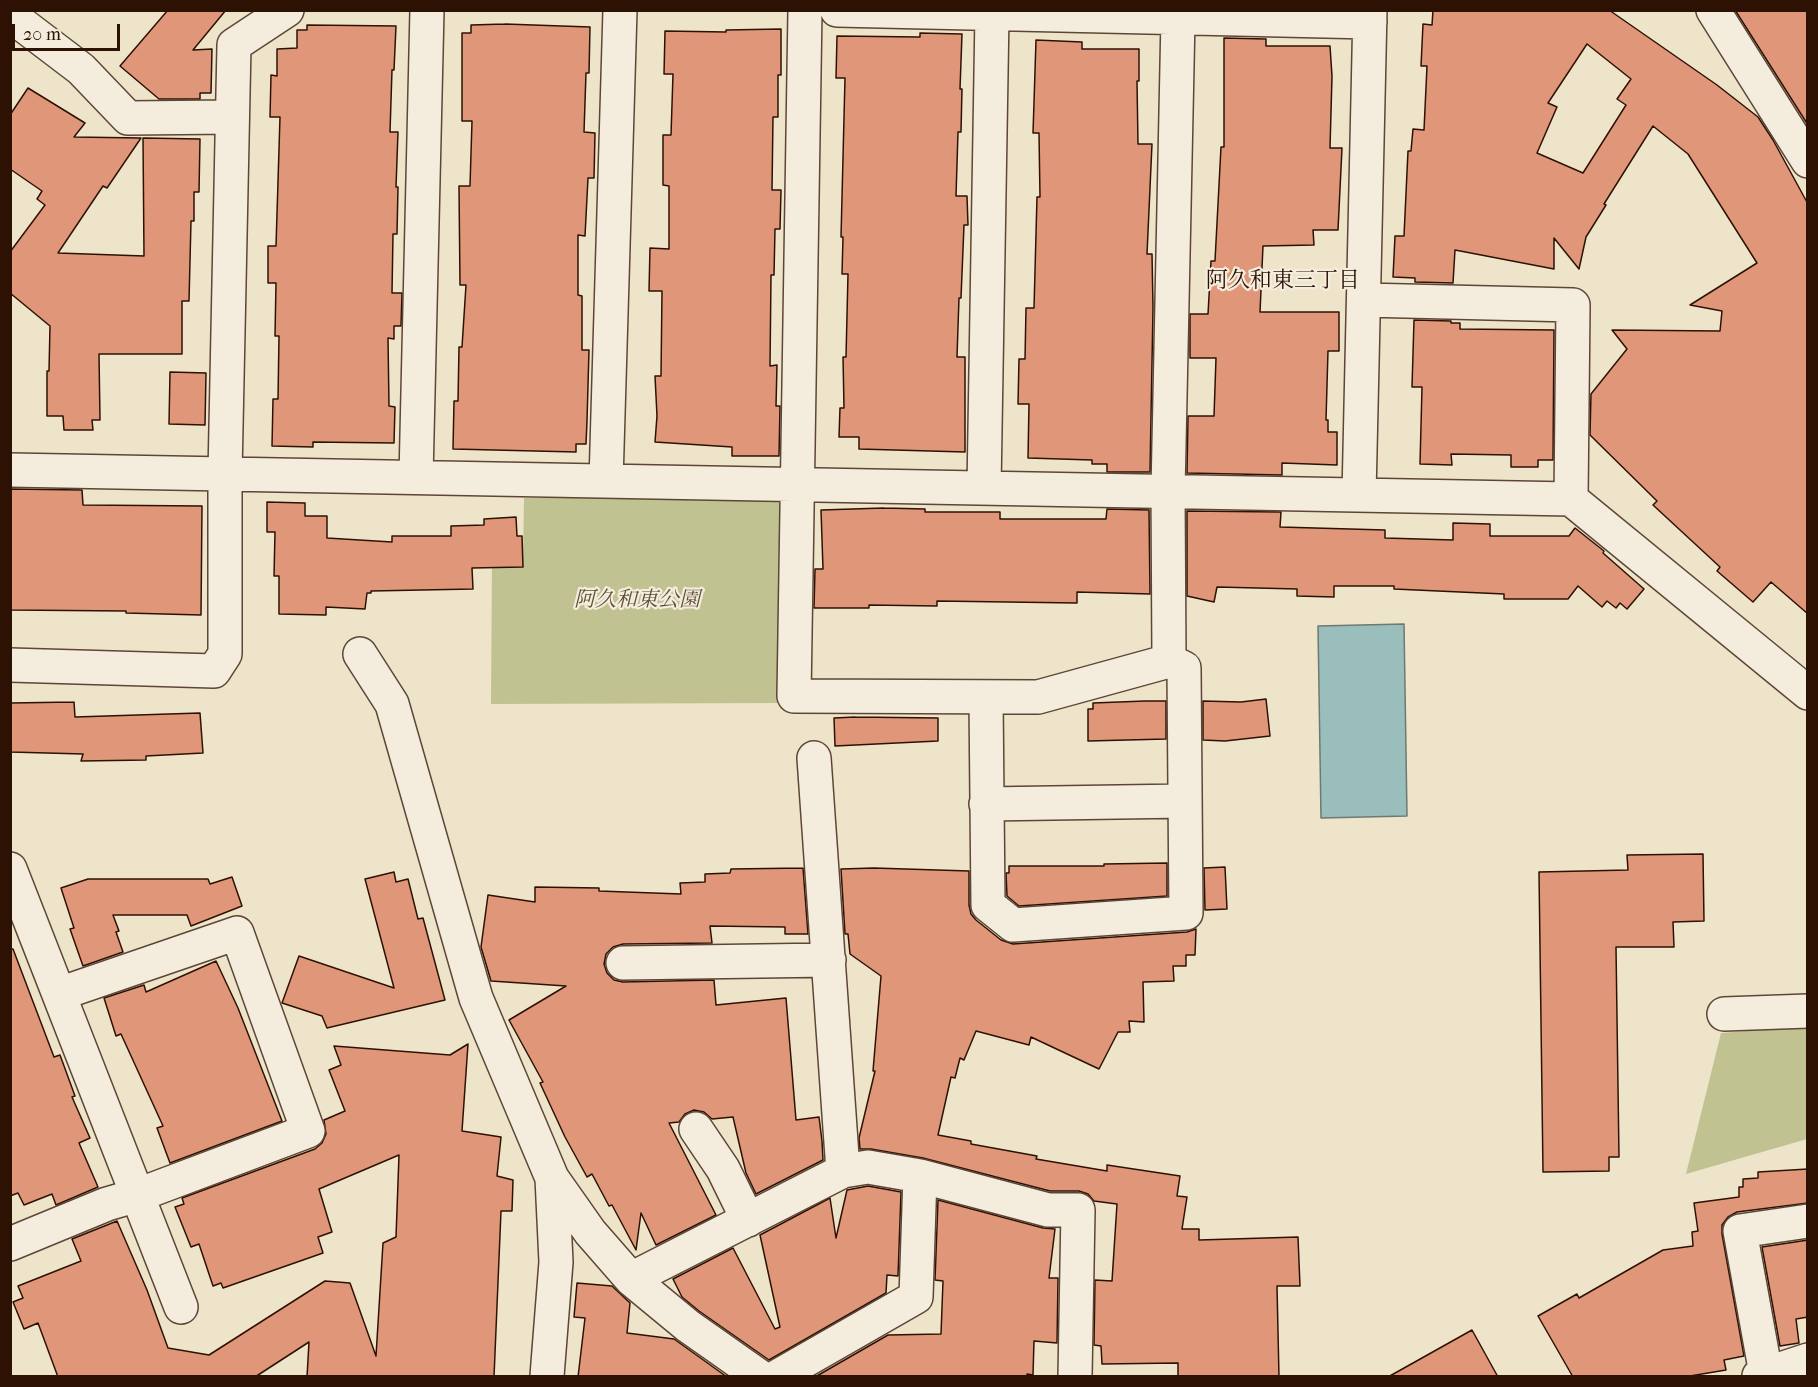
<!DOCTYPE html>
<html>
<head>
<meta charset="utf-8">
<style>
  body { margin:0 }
  #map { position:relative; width:1818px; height:1387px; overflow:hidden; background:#eee4ca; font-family:"IM FELL French Canon",serif }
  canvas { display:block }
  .frame { position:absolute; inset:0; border:12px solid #2d1204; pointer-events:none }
  .scale { position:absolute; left:12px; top:24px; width:108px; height:27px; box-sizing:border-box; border:3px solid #2d1204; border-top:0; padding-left:8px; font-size:18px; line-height:21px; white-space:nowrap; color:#2d1204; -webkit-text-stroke:4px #f4eddd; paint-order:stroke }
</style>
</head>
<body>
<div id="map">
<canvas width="1818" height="1387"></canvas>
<div class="frame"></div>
<div class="scale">20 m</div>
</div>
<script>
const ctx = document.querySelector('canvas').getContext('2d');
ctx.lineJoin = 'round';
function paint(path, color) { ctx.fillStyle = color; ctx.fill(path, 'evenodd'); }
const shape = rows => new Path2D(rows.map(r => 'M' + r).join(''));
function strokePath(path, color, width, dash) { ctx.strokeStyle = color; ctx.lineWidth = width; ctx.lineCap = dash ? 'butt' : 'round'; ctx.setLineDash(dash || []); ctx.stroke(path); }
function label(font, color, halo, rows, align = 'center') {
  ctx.font = font + ' "IM FELL French Canon","Noto Serif JP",serif'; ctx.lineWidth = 4.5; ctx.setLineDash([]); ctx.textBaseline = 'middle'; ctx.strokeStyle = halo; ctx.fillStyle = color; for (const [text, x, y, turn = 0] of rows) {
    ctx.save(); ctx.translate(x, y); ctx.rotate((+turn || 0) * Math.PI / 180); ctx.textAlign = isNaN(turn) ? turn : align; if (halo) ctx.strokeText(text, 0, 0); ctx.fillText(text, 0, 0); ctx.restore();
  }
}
const green = shape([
  [524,498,783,498,783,703,491,704,492,557,523,557],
  [1807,1026,1807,1139,1686,1174,1721,1033]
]);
const water = shape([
  [1404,624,1407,816,1321,818,1318,626,1404,624]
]);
const building = shape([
  [168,10,226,10,193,50,212,49,211,93,200,93,200,99,159,99,120,66,168,10],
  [1433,10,1609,10,1717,85,1758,117,1773,140,1808,204,1808,614,1771,582,1753,602,1717,571,1720,567,1653,505,1657,501,1590,435,1591,394,1627,349,1612,330,1720,331,1722,311,1690,305,1757,263,1688,154,1653,126,1604,204,1606,205,1586,237,1579,269,1554,238,1554,269,1455,250,1453,283,1415,282,1415,278,1393,277,1395,236,1404,236,1408,151,1411,151,1413,129,1424,130,1427,66,1421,66,1423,24,1432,25,1433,10],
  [1587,44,1631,79,1617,99,1626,105,1583,173,1537,153,1557,107,1548,103,1587,44],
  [1735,10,1808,10,1808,125,1735,10],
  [505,24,590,27,589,73,586,73,584,132,595,133,594,178,588,178,585,236,578,235,578,295,582,296,582,350,589,350,587,421,586,444,576,444,576,452,453,449,454,401,458,401,459,347,462,347,466,285,460,285,459,186,470,186,472,121,462,121,462,33,471,33,471,25,505,24],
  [307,25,396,26,394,70,392,70,390,132,398,132,396,187,398,187,397,234,393,234,392,293,402,293,401,326,394,326,394,339,388,338,389,406,395,407,394,443,313,442,313,447,272,446,273,399,278,399,279,336,275,336,276,283,268,283,268,246,276,246,280,117,270,117,271,75,277,76,277,49,297,48,297,30,307,30,307,25],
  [781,29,781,75,778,75,778,117,773,117,772,190,781,190,780,229,775,229,774,275,771,275,770,366,777,365,776,406,780,406,779,456,732,456,732,447,655,442,657,416,655,376,661,376,662,291,649,291,650,248,669,249,669,186,663,185,663,135,671,135,673,74,664,74,665,31,726,32,726,30,781,29],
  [920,33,962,34,960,89,962,89,961,132,958,132,956,196,967,196,968,225,964,225,961,298,959,298,957,357,965,357,965,452,859,449,859,437,839,437,840,408,844,408,843,357,846,357,848,274,842,274,843,237,841,237,845,78,836,78,837,36,920,37,920,33],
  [1224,38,1266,39,1266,46,1330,46,1332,76,1330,148,1342,148,1338,230,1313,230,1314,245,1263,246,1260,312,1339,312,1339,351,1328,351,1326,420,1328,420,1328,432,1337,432,1337,465,1282,463,1282,475,1187,473,1188,416,1214,416,1216,358,1190,358,1190,314,1208,314,1211,261,1215,261,1221,147,1224,147,1224,38],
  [1036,40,1082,42,1082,49,1139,49,1139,81,1137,81,1138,144,1152,144,1147,254,1152,254,1153,308,1150,472,1107,472,1107,464,1092,464,1092,460,1028,458,1029,404,1018,404,1019,359,1025,359,1026,308,1034,308,1037,197,1040,197,1039,133,1033,133,1036,40],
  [28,88,85,123,74,137,141,138,107,188,103,186,58,253,144,256,143,138,200,139,199,192,194,192,194,221,191,221,189,301,182,301,182,354,99,354,100,420,92,420,93,430,64,430,63,416,47,416,47,371,49,371,50,326,10,293,10,252,45,205,37,199,42,191,10,169,10,115,28,88],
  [1414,320,1451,321,1451,323,1460,323,1460,329,1554,330,1553,460,1538,460,1538,467,1511,467,1511,455,1451,454,1452,465,1420,464,1422,387,1412,387,1414,320],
  [170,372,206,373,205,425,169,424,170,372],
  [10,489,82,490,83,505,202,506,201,615,126,613,126,611,10,610,10,489],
  [267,502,305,503,305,516,327,516,327,538,392,542,392,536,451,536,451,526,484,525,484,519,516,517,517,536,522,536,523,567,472,568,473,589,371,591,371,593,367,593,365,609,326,607,326,615,279,614,279,576,274,576,275,532,267,532,267,502],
  [884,508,925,509,925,512,1000,512,1000,519,1106,519,1107,509,1149,510,1150,594,1077,592,1077,603,937,601,937,606,869,605,869,608,814,608,815,569,823,569,821,510,884,508],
  [1187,511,1281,512,1280,527,1385,530,1385,538,1453,540,1453,523,1490,524,1490,536,1569,536,1575,528,1604,551,1603,553,1644,589,1627,609,1620,603,1616,608,1607,601,1602,607,1578,586,1568,599,1504,599,1504,594,1394,589,1394,586,1334,586,1334,597,1297,596,1297,589,1217,587,1214,602,1187,596,1187,511],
  [1266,699,1270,736,1225,741,1203,740,1203,701,1241,702,1266,699],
  [1145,701,1166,701,1166,739,1088,741,1088,709,1093,709,1093,703,1145,701],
  [74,702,75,717,200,713,203,753,146,756,146,760,81,761,83,754,10,752,10,703,74,702],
  [855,717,938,718,938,741,835,746,834,718,855,717],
  [1703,854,1704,921,1673,922,1674,947,1616,947,1619,1157,1609,1157,1609,1171,1543,1172,1539,872,1628,870,1627,855,1703,854],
  [1167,863,1167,896,1019,906,1007,896,1006,873,1009,873,1009,866,1104,866,1104,864,1167,863],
  [1225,867,1227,909,1205,910,1204,868,1225,867],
  [803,868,808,934,785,934,785,927,710,926,712,943,623,944,613,947,606,954,604,964,607,973,614,980,623,982,714,980,716,1005,786,998,796,1120,819,1117,822,1141,823,1160,756,1194,746,1173,733,1117,712,1119,704,1112,694,1110,685,1114,679,1122,669,1123,716,1215,656,1245,641,1213,636,1250,612,1205,609,1206,592,1174,587,1177,565,1137,540,1083,543,1082,509,1020,566,986,491,981,481,947,488,895,535,902,535,887,599,888,599,891,681,894,680,883,705,882,705,874,730,873,731,869,803,868],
  [874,868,969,871,969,905,971,914,976,920,1001,940,1013,944,1187,932,1196,929,1195,955,1186,955,1186,966,1173,966,1174,981,1143,982,1144,1022,1129,1021,1130,1032,1118,1032,1099,1069,1031,1037,1029,1045,976,1031,964,1060,960,1058,955,1078,951,1077,938,1135,971,1141,971,1144,1037,1156,1036,1159,1107,1171,1107,1165,1180,1176,1177,1196,1187,1197,1182,1229,1199,1229,1199,1240,1298,1237,1300,1286,1277,1286,1279,1377,1178,1377,1178,1363,1102,1364,1101,1346,1094,1345,1095,1280,1112,1281,1117,1204,1094,1201,1088,1194,1079,1191,1050,1191,923,1158,871,1149,860,1149,859,1138,875,1071,873,1071,881,976,850,954,848,934,845,934,841,869,874,868],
  [394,872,396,882,408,879,418,919,423,918,445,1000,327,1028,322,1016,282,1003,299,956,394,988,365,879,394,872],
  [232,877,242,906,191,926,187,915,113,915,119,931,116,932,123,952,83,966,70,929,74,928,61,888,88,879,208,879,210,884,232,877],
  [10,949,13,949,54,1057,60,1055,75,1096,72,1097,90,1138,79,1143,98,1187,56,1205,52,1194,24,1205,18,1193,10,1196,10,949],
  [216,961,238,1008,282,1121,170,1163,157,1128,163,1126,121,1034,116,1036,104,998,144,985,146,992,216,961],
  [468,1044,462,1131,501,1137,497,1176,513,1180,512,1211,501,1211,494,1377,307,1377,309,1342,255,1377,58,1377,38,1323,24,1329,13,1302,23,1298,18,1286,81,1261,72,1239,117,1221,147,1290,168,1348,209,1355,325,1281,350,1283,376,1356,383,1243,396,1237,399,1155,319,1189,332,1232,318,1237,323,1253,223,1288,221,1283,213,1286,199,1244,191,1247,175,1207,184,1204,182,1198,315,1149,322,1143,326,1134,324,1120,345,1111,329,1070,341,1065,334,1046,450,1055,468,1044],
  [1808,1169,1808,1203,1737,1212,1728,1217,1722,1225,1722,1234,1744,1356,1724,1360,1726,1370,1684,1377,1573,1377,1538,1316,1577,1294,1579,1298,1663,1250,1693,1246,1692,1232,1698,1231,1694,1203,1739,1197,1739,1187,1743,1187,1743,1179,1758,1178,1758,1172,1808,1169],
  [868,1186,901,1192,898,1276,887,1275,886,1293,769,1360,699,1311,682,1297,673,1279,733,1248,775,1329,780,1327,760,1235,830,1198,836,1238,847,1190,868,1186],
  [938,1200,1043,1228,1055,1229,1049,1278,1058,1278,1057,1343,1034,1341,1033,1375,1027,1374,1027,1377,815,1377,888,1335,941,1334,943,1281,935,1280,938,1200],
  [1808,1240,1808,1317,1796,1319,1799,1343,1780,1346,1762,1247,1808,1240],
  [577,1283,612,1286,630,1303,627,1333,674,1339,727,1377,578,1377,585,1318,574,1317,577,1283],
  [1472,1330,1498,1377,1388,1377,1472,1330]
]);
const minor = shape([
  [805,10,794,696,1038,697,1169,661],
  [837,10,1370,22],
  [1713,10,1808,161],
  [10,15,81,69,128,118,232,117],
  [1364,300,1573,305,1571,499],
  [10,470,1571,499,1808,693],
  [416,477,427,10],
  [606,481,620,10],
  [984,488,992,14],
  [1359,495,1370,10],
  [360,654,392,704,476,998,552,1178,556,1262,547,1376],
  [10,665,214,671,225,654,225,474,234,45,287,10],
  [986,698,988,905,1013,925,1186,913,1184,668,1169,661,1168,491,1178,18],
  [814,758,843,1171],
  [986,804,1185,801],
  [10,869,181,1307],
  [623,963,829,960],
  [1724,1014,1808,1011],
  [696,1129,723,1169,748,1220],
  [552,1178,590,1232,631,1279,688,1326,759,1376],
  [10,1244,107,1204,138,1195,308,1131,237,933,59,994],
  [631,1279,843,1171,868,1167,920,1176,1048,1210,1078,1210,1075,1376],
  [1766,1374,1740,1231,1808,1221],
  [778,1376,916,1297,920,1176],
  [1759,1376,1808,1360]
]);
const parkNames = [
  ["阿久和東公園",637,601]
];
const neighbourhoodNames = [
  ["阿久和東三丁目",1283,282]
];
paint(green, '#c0c292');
paint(water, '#9abebb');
strokePath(water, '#6e7972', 1.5);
paint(building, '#e09679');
strokePath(building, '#2d1204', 1.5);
strokePath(minor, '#5d4636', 36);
strokePath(minor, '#f4eddd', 33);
label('italic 21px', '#605036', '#f4eddd', parkNames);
label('22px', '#2d1204', '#f4eddd', neighbourhoodNames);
</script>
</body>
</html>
